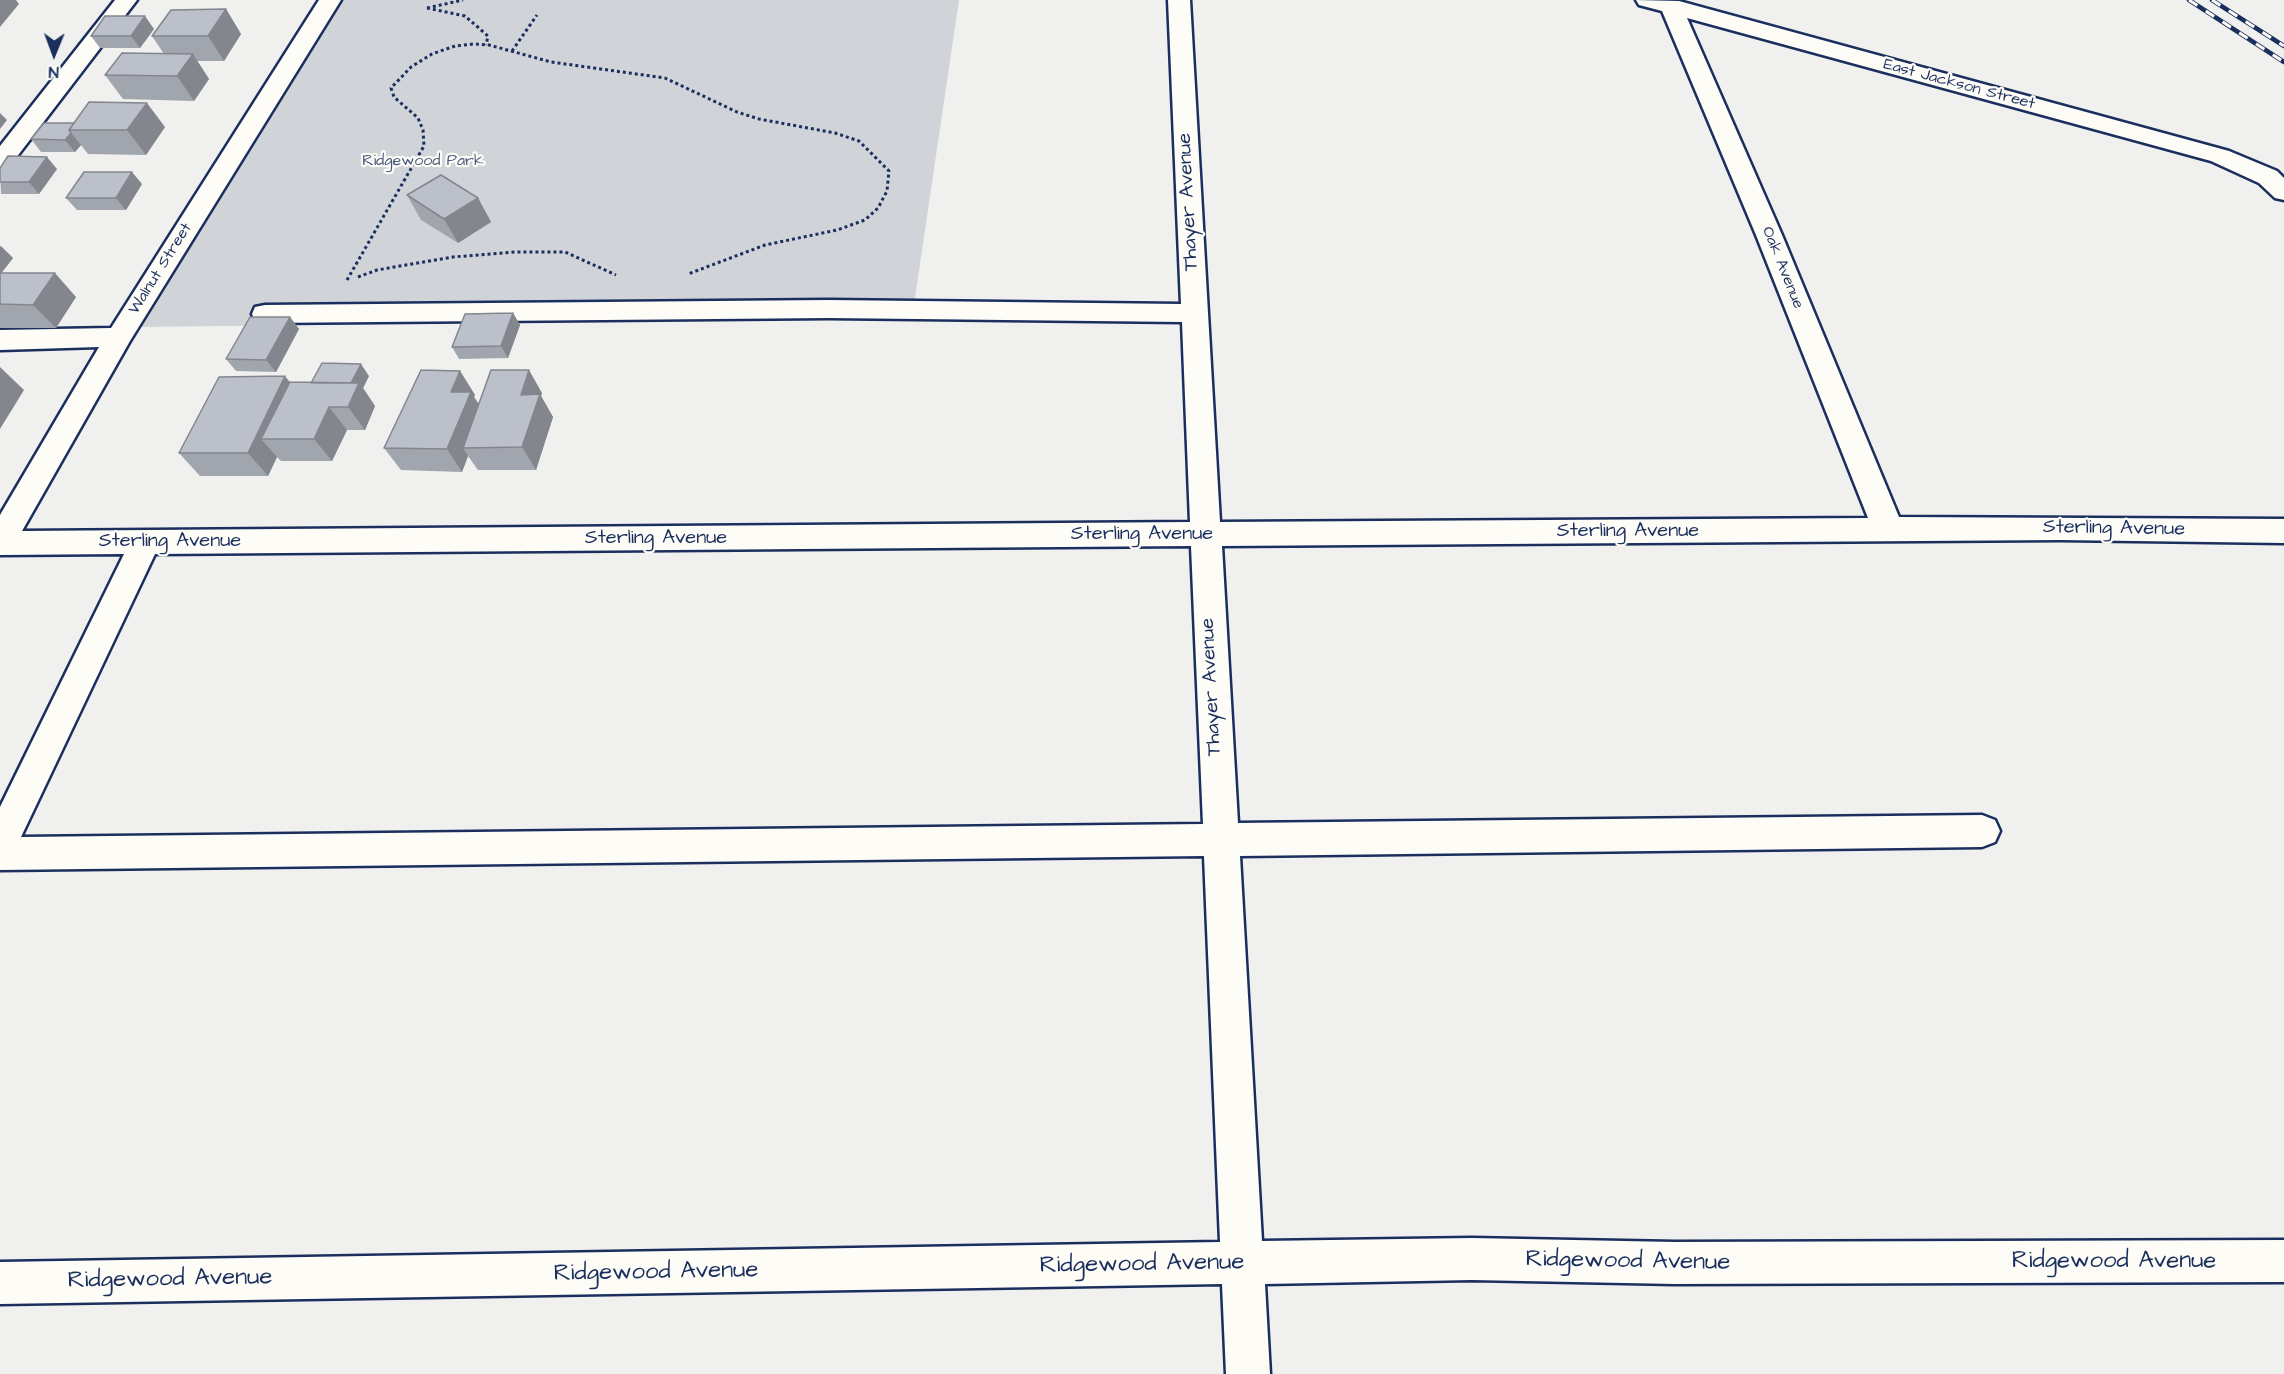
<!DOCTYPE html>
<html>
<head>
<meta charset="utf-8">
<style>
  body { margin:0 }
  #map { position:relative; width:2284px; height:1374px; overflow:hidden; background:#f0f0ee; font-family:"Architects Daughter",sans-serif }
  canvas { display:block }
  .north { position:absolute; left:24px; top:24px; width:60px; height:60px; -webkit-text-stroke:4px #fdfcf7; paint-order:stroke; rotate:181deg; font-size:16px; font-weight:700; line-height:24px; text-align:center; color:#1b2f5e }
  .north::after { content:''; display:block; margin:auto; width:21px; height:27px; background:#1b2f5e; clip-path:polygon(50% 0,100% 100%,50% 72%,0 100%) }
</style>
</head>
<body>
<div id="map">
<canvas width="2284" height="1374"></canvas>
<div class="north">N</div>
</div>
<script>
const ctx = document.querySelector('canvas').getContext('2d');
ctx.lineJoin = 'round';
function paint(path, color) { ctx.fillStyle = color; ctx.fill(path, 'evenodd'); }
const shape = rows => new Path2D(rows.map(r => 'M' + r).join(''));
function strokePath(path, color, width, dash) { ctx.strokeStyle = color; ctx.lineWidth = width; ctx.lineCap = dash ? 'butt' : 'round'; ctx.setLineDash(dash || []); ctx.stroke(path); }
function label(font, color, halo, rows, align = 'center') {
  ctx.font = font + ' "Architects Daughter",sans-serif'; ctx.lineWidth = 4.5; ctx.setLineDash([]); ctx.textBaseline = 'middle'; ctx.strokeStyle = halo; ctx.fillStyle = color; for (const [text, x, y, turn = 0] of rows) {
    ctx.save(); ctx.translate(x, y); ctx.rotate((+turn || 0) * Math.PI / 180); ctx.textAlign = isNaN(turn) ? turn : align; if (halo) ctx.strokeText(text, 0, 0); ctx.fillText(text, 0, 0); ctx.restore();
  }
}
const green = shape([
  [332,0,959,0,912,318,135,327]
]);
const path = shape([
  [427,8,465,16,488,36,486,45],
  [427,8,463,0],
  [512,51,537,15],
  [358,277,377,270,453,257,514,252,565,252,616,275],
  [347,280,424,146,423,130,418,118,394,97,391,88,411,67,432,54,455,46,474,44,489,45,551,62,665,78,737,112,759,119,835,133,859,141,889,171,887,191,878,208,865,220,837,230,765,245,688,274]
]);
const minor = shape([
  [115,0,137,0,9,167,0,170,0,146,115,0],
  [319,0,341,0,130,341,22,531,1190,522,1182,322,829,318,265,323,255,321,252,314,255,307,265,305,829,300,1181,304,1168,0,1190,0,1220,522,1868,518,1756,235,1662,11,1639,5,1636,0,1679,1,2229,151,2277,171,2284,178,2284,200,2275,198,2259,183,2211,161,1687,18,1782,235,1899,517,2284,519,2284,543,2060,540,1222,546,1238,823,1982,815,1995,820,2000,831,1995,842,1982,847,1240,856,1262,1241,1472,1238,1675,1242,2284,1240,2284,1282,1675,1284,1472,1280,1265,1284,1270,1374,1226,1374,1222,1284,0,1304,0,1262,1220,1242,1204,856,0,870,0,807,124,554,0,555,0,515,99,347,0,350,0,330,111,328,319,0],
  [1191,546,1203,824,21,837,155,554,1191,546]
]);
const rail = shape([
  [2189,0,2284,62],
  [2212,0,2284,46]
]);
const wall = shape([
  [226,9,241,34,224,61,197,61,209,79,194,101,123,99,105,75,164,54,152,36],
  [154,29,140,48,100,48,91,36],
  [44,123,165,127,146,155,88,154,81,145,75,152,41,152,31,139],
  [0,168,57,169,39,194,1,194],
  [142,184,126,210,77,210,66,198],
  [407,195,478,198,491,222,458,243,421,220],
  [0,246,13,258,1,273,76,297,56,328,0,328],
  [513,313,520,325,508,358,459,359,452,347],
  [290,317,299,329,276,372,236,371,226,359],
  [460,371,475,395,474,397,479,405,542,393,541,396,553,417,536,470,478,470,468,456,462,472,401,470,384,448],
  [369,376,363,388,375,406,365,430,347,430,332,461,281,461,277,457,268,476,200,476,179,453,290,382,311,383]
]);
const shadedWall = shape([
  [0,0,16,0,19,4,0,27],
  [226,9,241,34,224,61,208,36],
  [145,16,154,29,140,48,131,36],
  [193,54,209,79,194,101,177,76],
  [147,103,165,127,146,155,127,130],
  [0,113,7,120,0,129],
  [71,133,81,145,75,152,65,140],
  [47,157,57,169,39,194,29,182],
  [132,172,142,184,126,210,116,198],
  [478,198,491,222,458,243,444,219],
  [1,246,13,258,0,275,0,247],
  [55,273,76,297,56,328,33,305],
  [513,313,520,325,508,358,501,346],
  [290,317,299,329,276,372,266,360],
  [361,364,369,376,363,388,375,406,365,430,348,407,346,392],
  [0,367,24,390,0,429],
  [529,370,542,393,541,396,553,417,536,470,522,447,521,395],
  [460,371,475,395,474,397,486,415,463,448,468,456,462,472,447,449,451,392],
  [285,376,304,400,261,439,277,457,268,476,248,453],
  [329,407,347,430,332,461,314,439]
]);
const building = shape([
  [226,9,208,36,152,36,171,10,226,9],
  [105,16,145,16,131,36,91,36,105,16],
  [122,53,193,54,177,76,105,75,122,53],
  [89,102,147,103,127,130,69,130,89,102],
  [44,123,74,123,69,130,71,133,65,140,31,139,44,123],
  [8,156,47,157,29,182,0,182,0,168,8,156],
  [84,172,132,172,116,198,66,198,84,172],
  [441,175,478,198,444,219,407,195,441,175],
  [0,273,55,273,33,305,0,304,0,273],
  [513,313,501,346,452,347,465,314,513,313],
  [250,317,290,317,266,360,226,359,250,317],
  [322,363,361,364,351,383,311,383,322,363],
  [421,370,460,371,451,392,471,392,447,449,384,448,421,370],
  [491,370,529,370,521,395,540,394,522,447,463,448,491,370],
  [285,376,248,453,179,453,219,377,285,376],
  [290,382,359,383,348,407,329,407,314,439,261,439,290,382]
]);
const farStreetnames = [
  ["East Jackson Street",1959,85,15],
  ["Oak Avenue",1782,268,68],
  ["Walnut Street",161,269,-58]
];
const farParknames = [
  ["Ridgewood Park",423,162]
];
const streetNames = [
  ["Thayer Avenue",1189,202,-93],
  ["Sterling Avenue",2114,529,1],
  ["Sterling Avenue",1628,532],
  ["Sterling Avenue",1142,535],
  ["Sterling Avenue",656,539],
  ["Sterling Avenue",170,542],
  ["Thayer Avenue",1212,687,-93]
];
const nearStreetnames = [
  ["Ridgewood Avenue",1628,1262,1],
  ["Ridgewood Avenue",2114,1262],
  ["Ridgewood Avenue",1142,1265,-1],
  ["Ridgewood Avenue",656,1273,-1],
  ["Ridgewood Avenue",170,1280,-1]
];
paint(green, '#d0d3d8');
strokePath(minor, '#1b2f5e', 5);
strokePath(path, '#1b2f5e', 3, [3, 3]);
paint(minor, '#fdfcf7');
strokePath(rail, '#1b2f5e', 4.5);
strokePath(rail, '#fdfcf7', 3, [10]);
paint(wall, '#a1a5ae');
paint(shadedWall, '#83868d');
paint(building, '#bbc0ca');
strokePath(building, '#83868d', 1.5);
label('16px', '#1b2f5e', '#fdfcf7', farStreetnames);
label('16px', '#48587c', '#fdfcf7', farParknames);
label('20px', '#1b2f5e', '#fdfcf7', streetNames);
label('24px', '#1b2f5e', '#fdfcf7', nearStreetnames);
</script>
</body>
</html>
